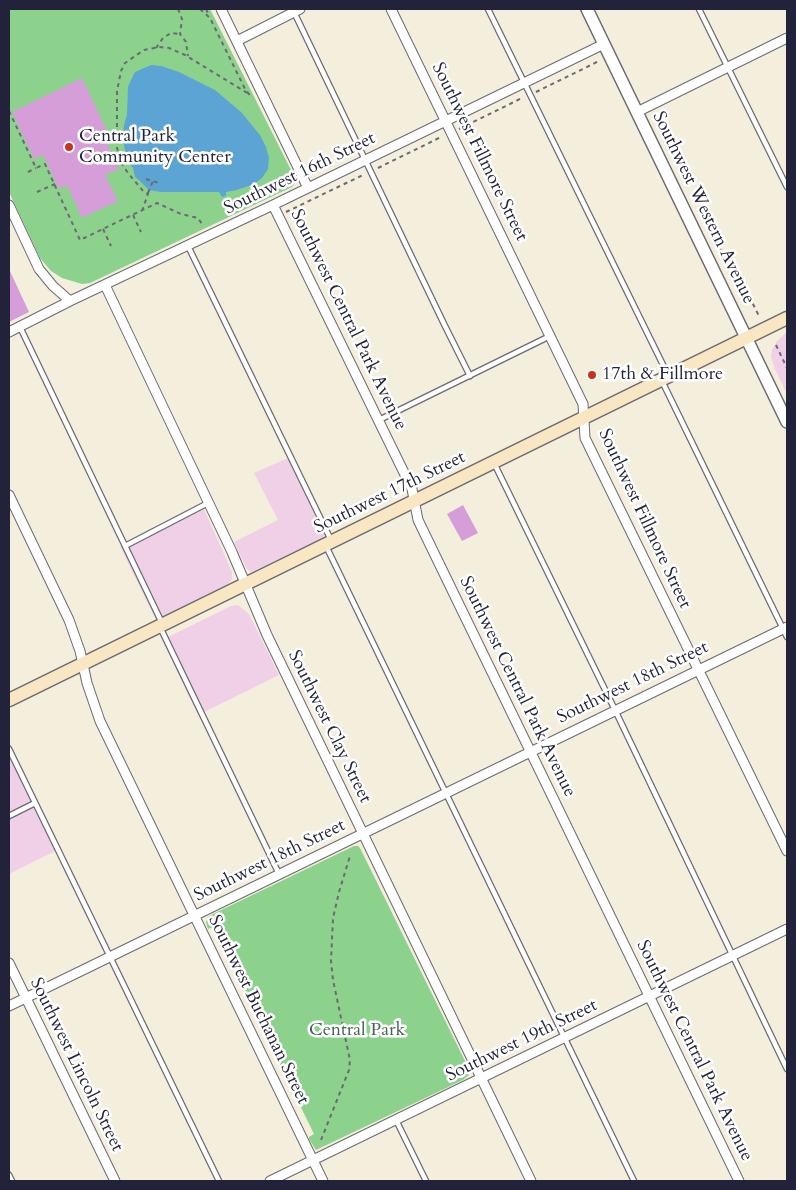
<!DOCTYPE html>
<html>
<head>
<meta charset="utf-8">
<style>
  body { margin:0 }
  #map { position:relative; width:796px; height:1190px; overflow:hidden; background:#f4eedc; font-family:Cardo,serif }
  canvas { display:block }
  .frame { position:absolute; inset:0; border:10px solid #22223b; pointer-events:none }
</style>
</head>
<body>
<div id="map">
<canvas width="796" height="1190"></canvas>
<div class="frame"></div>
</div>
<script>
const ctx = document.querySelector('canvas').getContext('2d');
ctx.lineJoin = 'round';
function paint(path, color) { ctx.fillStyle = color; ctx.fill(path, 'evenodd'); }
const shape = rows => new Path2D(rows.map(r => 'M' + r).join(''));
function strokePath(path, color, width, dash) { ctx.strokeStyle = color; ctx.lineWidth = width; ctx.lineCap = dash ? 'butt' : 'round'; ctx.setLineDash(dash || []); ctx.stroke(path); }
function label(font, color, halo, rows, align = 'center') {
  ctx.font = font + ' Cardo,serif'; ctx.lineWidth = 5; ctx.setLineDash([]); ctx.textBaseline = 'middle'; ctx.strokeStyle = halo; ctx.fillStyle = color; for (const [text, x, y, turn = 0] of rows) {
    ctx.save(); ctx.translate(x, y); ctx.rotate((+turn || 0) * Math.PI / 180); ctx.textAlign = isNaN(turn) ? turn : align; if (halo) ctx.strokeText(text, 0, 0); ctx.fillText(text, 0, 0); ctx.restore();
  }
}
const built = shape([
  [787,332,787,394,774,367,771,356,772,350,777,341],
  [288,458,325,537,251,572,247,569,234,542,278,520,254,473],
  [202,505,232,572,232,579,228,584,156,620,120,546],
  [238,605,249,614,279,675,198,715,162,640,231,606],
  [9,741,61,848,9,874]
]);
const green = shape([
  [9,9,210,9,295,178,295,183,292,187,90,283,82,284,62,278,51,271,40,258,9,192],
  [354,846,358,846,360,848,467,1065,469,1075,463,1080,316,1150,309,1139,309,1137,314,1134,213,927,208,929,206,922,208,917,213,914]
]);
const water = shape([
  [151,65,161,66,179,72,215,90,241,112,260,135,266,147,269,158,268,169,262,178,254,184,237,190,226,192,226,196,222,197,219,192,161,192,149,190,140,181,135,177,133,168,126,159,123,137,124,125,127,115,128,87,131,80,135,72]
]);
const building = shape([
  [82,78,110,137,105,139,119,169,105,175,118,201,82,218,67,185,59,189,43,155,34,159,12,112],
  [9,269,29,312,9,322],
  [463,505,478,533,462,541,447,514]
]);
const path = shape([
  [178,9,182,19,180,34,186,42,188,56],
  [200,9,210,18,245,89,252,98],
  [206,9,209,16],
  [156,48,163,38,171,33,180,34],
  [536,92,599,61],
  [9,111,36,168,45,164,80,240,157,203,181,214,198,218,202,224],
  [459,129,522,98],
  [378,168,441,137],
  [28,172,36,168],
  [146,179,159,183],
  [37,192,55,184],
  [148,193,153,181],
  [142,211,148,194,144,192,128,173,122,164,117,148,117,91,121,71,125,63,144,50,159,47,169,48,185,55,249,94],
  [286,212,365,174],
  [133,215,141,232],
  [103,229,111,246],
  [720,249,740,278,760,318],
  [776,345,787,368],
  [321,1140,349,1070,350,1060,333,980,331,961,333,918,339,892,350,856]
]);
const service = shape([
  [488,9,668,375],
  [699,9,787,187],
  [294,12,444,324,470,376],
  [188,246,331,540],
  [20,327,162,623],
  [662,381,787,637],
  [379,420,550,336],
  [494,463,615,710,787,1069],
  [125,546,208,503],
  [326,546,634,1181],
  [160,627,279,874],
  [9,749,219,1181],
  [9,816,35,803],
  [396,1120,426,1181],
  [9,1175,12,1181]
]);
const minor = shape([
  [221,9,308,188],
  [391,9,583,404,585,438,787,851],
  [237,41,300,9],
  [637,112,787,38],
  [9,205,39,269,53,286,70,301],
  [273,205,412,489,418,520,739,1181],
  [105,285,232,552,267,635,531,1181],
  [9,332,70,301,273,205,604,44],
  [9,495,69,620,80,651,87,683,100,721,323,1181],
  [9,963,115,1181],
  [9,1006,787,627],
  [270,1181,787,929]
]);
const tertiary = shape([
  [587,9,787,422]
]);
const secondary = shape([
  [9,700,787,318]
]);
const markers = [
  [69,147,5,"#c8321e"],
  [592,375,5,"#c8321e"]
];
const poiNames = [
  ["Central Park",79,137],
  ["Community Center",79,158],
  ["17th & Fillmore",602,375]
];
const streetNames = [
  ["Southwest Fillmore Street",479,152,64],
  ["Southwest 16th Street",300,174,-26],
  ["Southwest Western Avenue",703,208,64],
  ["Southwest Central Park Avenue",348,320,64],
  ["Southwest 17th Street",390,493,-26],
  ["Southwest Fillmore Street",644,519,65],
  ["Southwest 18th Street",633,683,-26],
  ["Southwest Central Park Avenue",517,687,64],
  ["Southwest Clay Street",329,727,64],
  ["Southwest 18th Street",270,861,-26],
  ["Southwest Buchanan Street",258,1010,64],
  ["Southwest 19th Street",522,1041,-26],
  ["Southwest Central Park Avenue",694,1051,64],
  ["Southwest Lincoln Street",76,1065,64]
];
const parkNames = [
  ["Central Park",357,1031]
];
paint(built, '#efd0e6');
paint(green, '#8cd28d');
paint(water, '#5ca4d3');
paint(building, '#d69ed9');
strokePath(service, '#6c6973', 7);
strokePath(minor, '#6c6973', 11);
strokePath(tertiary, '#6c6973', 14);
strokePath(secondary, '#6c6973', 15);
strokePath(path, '#6c6973', 2, [4, 4]);
strokePath(service, '#fff', 4.5);
strokePath(minor, '#fff', 9);
strokePath(tertiary, '#fff', 11);
strokePath(secondary, '#f9e7c3', 12);
for (const [x, y, r, color] of markers) { const dot = new Path2D(); dot.arc(x, y, r, 0, 2 * Math.PI); ctx.fillStyle = color; ctx.fill(dot); strokePath(dot, '#fff', 2); }
label('18px', '#22223b', '#fff', poiNames, 'left');
label('18px', '#22223b', '#fff', streetNames);
label('18px', '#476058', '#fff', parkNames);
</script>
</body>
</html>
